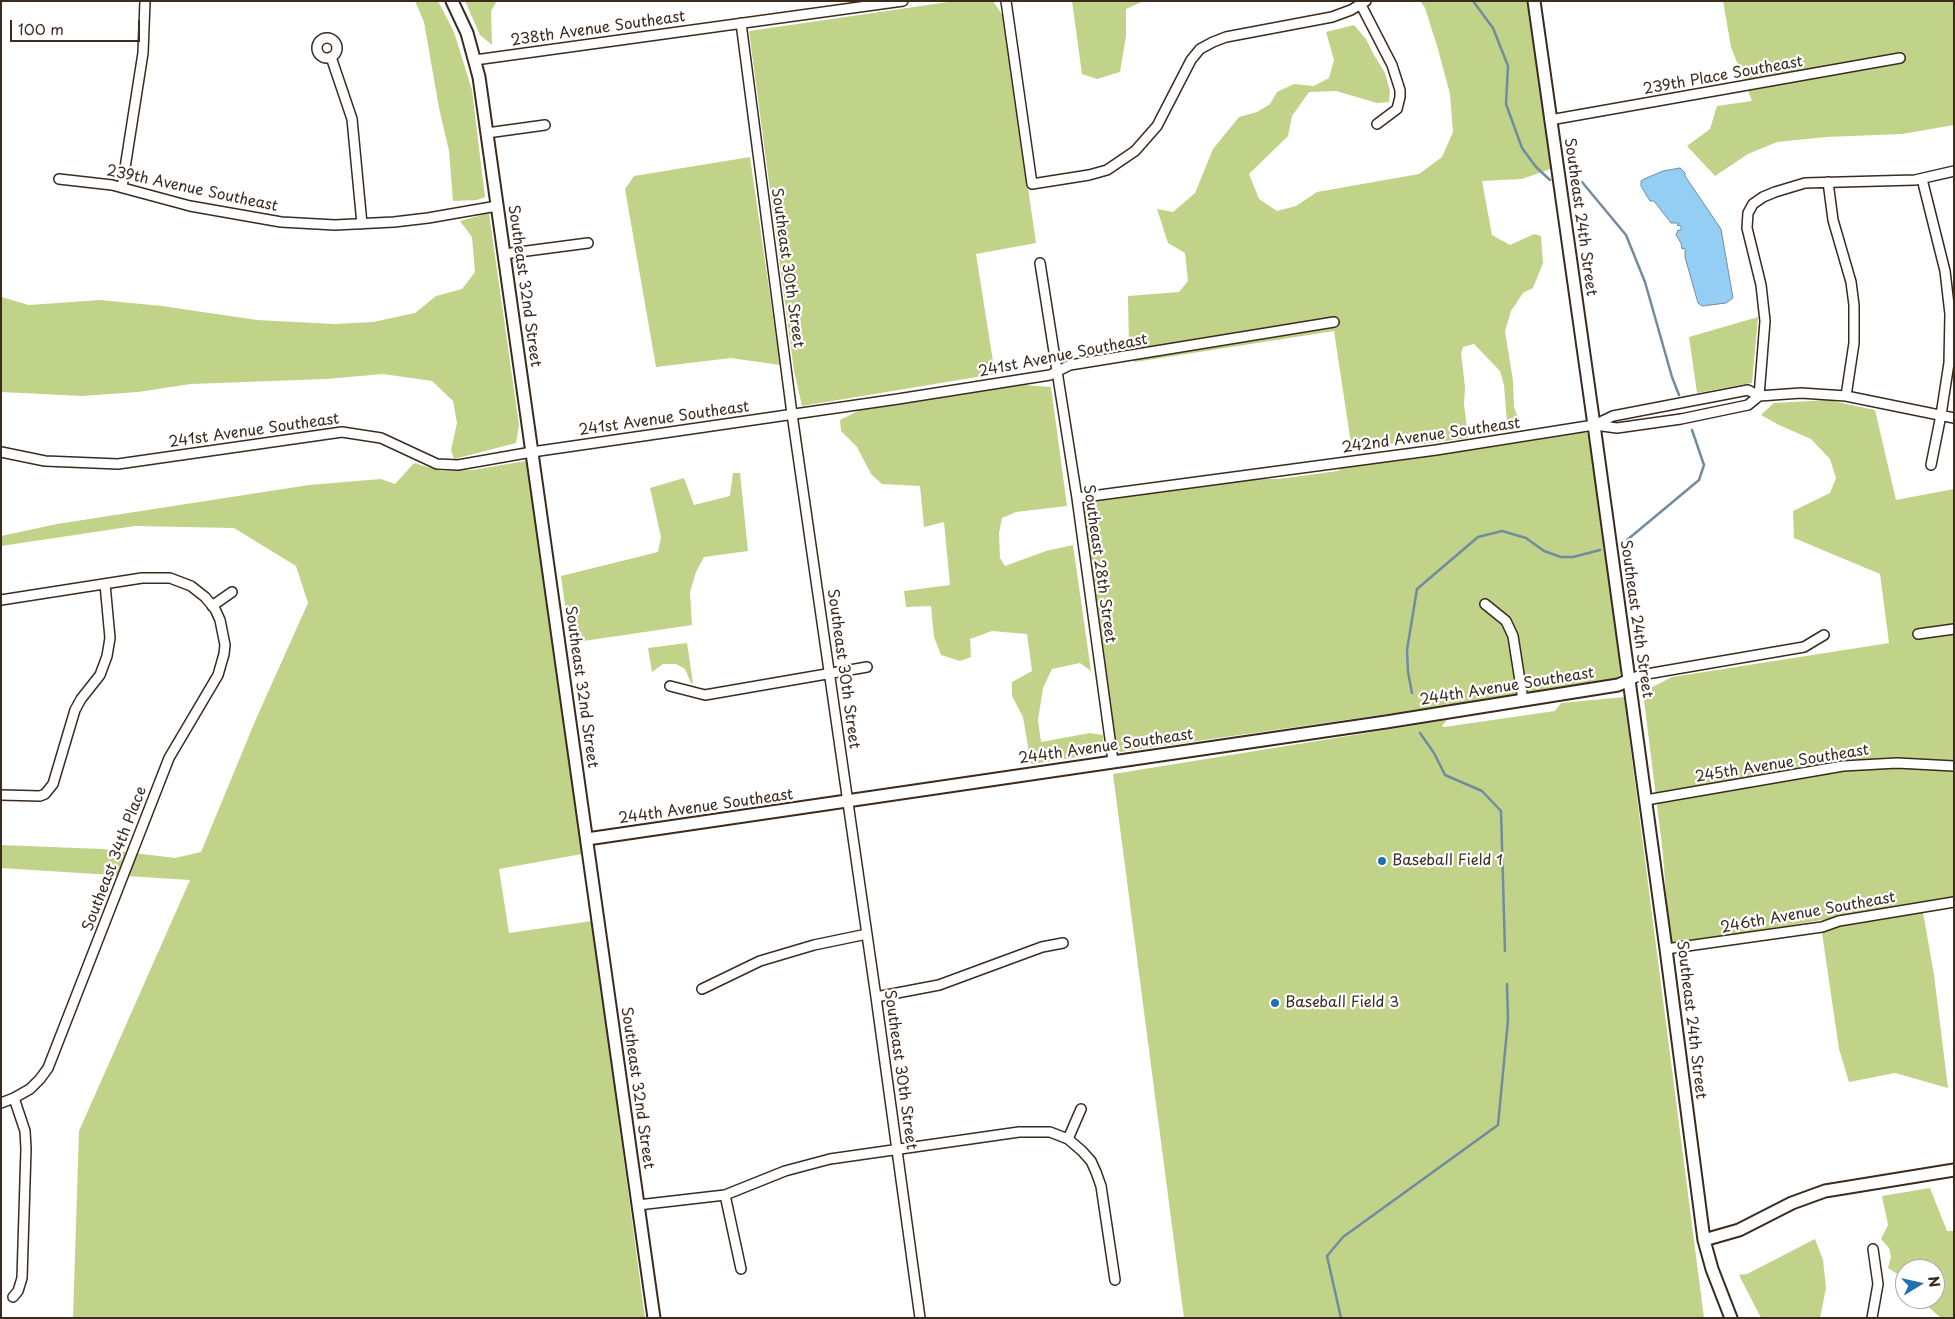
<!DOCTYPE html>
<html>
<head>
<meta charset="utf-8">
<style>
  body { margin:0 }
  #map { position:relative; width:1955px; height:1319px; overflow:hidden; background:#fff; font-family:"Playpen Sans",sans-serif }
  canvas { display:block }
  .frame { position:absolute; inset:0; border:2px solid #3b2a1e; pointer-events:none }
  .north { position:absolute; left:1895px; top:1259px; width:50px; height:50px; box-sizing:border-box; background:#fff; border:1px solid #b1aaa5; border-radius:50%; rotate:81deg; font-size:14px; font-weight:700; line-height:20px; text-align:center; color:#3b2a1e }
  .north::after { content:''; display:block; margin:auto; width:18px; height:22px; background:#1f6fb2; clip-path:polygon(50% 0,100% 100%,50% 72%,0 100%) }
  .scale { position:absolute; left:10px; top:20px; width:130px; height:22px; box-sizing:border-box; border:2px solid #3b2a1e; border-top:0; padding-left:6px; font-size:15px; line-height:18px; white-space:nowrap; color:#3b2a1e; -webkit-text-stroke:4px #fff; paint-order:stroke }
</style>
</head>
<body>
<div id="map">
<canvas width="1955" height="1319"></canvas>
<div class="frame"></div>
<div class="north">N</div>
<div class="scale">100 m</div>
</div>
<script>
const ctx = document.querySelector('canvas').getContext('2d');
ctx.lineJoin = 'round';
function paint(path, color) { ctx.fillStyle = color; ctx.fill(path, 'evenodd'); }
const shape = rows => new Path2D(rows.map(r => 'M' + r).join(''));
function strokePath(path, color, width, dash) { ctx.strokeStyle = color; ctx.lineWidth = width; ctx.lineCap = dash ? 'butt' : 'round'; ctx.setLineDash(dash || []); ctx.stroke(path); }
function label(font, color, halo, rows, align = 'center') {
  ctx.font = font + ' "Playpen Sans",sans-serif'; ctx.lineWidth = 4.5; ctx.setLineDash([]); ctx.textBaseline = 'middle'; ctx.strokeStyle = halo; ctx.fillStyle = color; for (const [text, x, y, turn = 0] of rows) {
    ctx.save(); ctx.translate(x, y); ctx.rotate((+turn || 0) * Math.PI / 180); ctx.textAlign = isNaN(turn) ? turn : align; if (halo) ctx.strokeText(text, 0, 0); ctx.fillText(text, 0, 0); ctx.restore();
  }
}
const green = shape([
  [415,1,438,1,454,32,472,90,485,197,477,200,453,201,449,151,439,108,424,22],
  [465,1,497,1,491,11,492,45,480,35],
  [955,1,993,1,1003,16,1036,243,976,254,995,374,802,406,794,371,749,31],
  [1072,1,1144,1,1126,9,1126,36,1120,72,1097,79,1082,74],
  [1420,1,1528,1,1551,169,1522,179,1482,181,1492,235,1510,245,1534,234,1541,236,1543,263,1533,288,1523,293,1511,311,1505,331,1513,381,1514,407,1520,423,1507,423,1504,385,1500,371,1474,344,1463,347,1461,353,1465,387,1464,404,1468,438,1422,444,1402,442,1352,450,1334,331,1135,362,1129,349,1128,296,1179,292,1188,281,1185,253,1168,243,1157,209,1173,212,1195,193,1213,149,1239,117,1257,112,1270,104,1277,92,1294,84,1314,86,1329,78,1334,60,1326,32,1354,25,1366,39,1374,55,1385,73,1390,91,1389,102,1377,103,1336,91,1309,92,1292,116,1288,136,1249,174,1259,199,1277,211,1296,206,1317,192,1419,174,1442,157,1453,132,1450,94,1438,49,1425,8],
  [1723,1,1954,1,1954,125,1902,134,1826,137,1777,142,1748,154,1715,176,1687,146,1710,129,1717,106,1752,101,1731,47],
  [750,157,780,365,731,358,656,367,625,189,634,176],
  [489,213,519,425,516,443,454,459,451,450,457,423,453,401,432,381,383,374,326,379,191,384,138,392,82,396,1,392,1,297,29,305,100,300,162,306,257,320,335,324,373,322,415,313,436,296,462,289,475,272,472,237,460,221],
  [1758,317,1752,383,1697,393,1689,337],
  [1024,385,1051,387,1067,506,1016,512,1002,518,999,533,1000,558,1005,566,1046,551,1073,545,1091,671,1080,663,1052,669,1043,688,1038,720,1041,742,1090,733,1103,735,1103,748,1092,755,1031,764,1023,717,1012,696,1012,682,1032,671,1027,634,992,631,970,639,971,657,960,661,941,655,934,637,931,606,906,607,904,591,950,585,944,522,924,527,920,486,882,484,871,474,857,447,841,431,840,420,860,410],
  [1828,400,1875,410,1896,500,1954,489,1954,897,1677,945,1672,942,1669,936,1663,854,1643,692,1672,677,1889,643,1880,574,1794,538,1793,511,1830,493,1836,478,1830,459,1811,439,1779,425,1761,415,1774,403],
  [1583,432,1587,433,1590,439,1622,668,1620,675,1615,679,1479,701,1120,752,1116,747,1113,735,1081,510,1087,502,1249,479,1278,479,1338,471,1343,466],
  [526,461,582,854,499,869,509,933,592,921,645,1318,73,1318,79,1131,190,880,1,868,1,845,102,849,175,858,201,852,256,719,308,603,296,566,234,528,135,526,1,546,1,536,57,524,309,485,381,479,395,484,414,463,441,471,472,470],
  [733,473,740,473,748,551,704,557,696,572,690,592,692,625,570,643,561,576,658,552,661,537,650,488,684,478,694,505,730,496],
  [687,643,693,683,691,683,685,669,676,664,663,664,652,672,648,648],
  [1624,697,1704,1318,1184,1318,1113,774,1447,720,1442,726,1444,727,1555,711,1561,703],
  [1923,912,1934,975,1948,1088,1895,1073,1849,1082,1839,1049,1822,933,1837,925],
  [1930,1188,1947,1231,1954,1231,1954,1318,1941,1318,1925,1304,1927,1299,1935,1299,1935,1269,1905,1269,1905,1279,1888,1268,1891,1257,1889,1248,1881,1239,1888,1225,1882,1196],
  [1815,1239,1823,1260,1826,1288,1820,1318,1761,1318,1739,1275,1747,1274]
]);
const water = shape([
  [1680,168,1685,173,1685,176,1721,229,1733,298,1726,303,1702,306,1698,303,1685,257,1685,248,1682,249,1681,243,1676,235,1678,230,1681,230,1681,226,1677,225,1679,223,1671,223,1654,201,1650,201,1641,186,1641,181,1644,179,1663,171,1680,168]
]);
const stream = shape([
  [1473,1,1493,28,1508,66,1506,104,1522,148,1536,167,1550,180],
  [1573,181,1582,182,1626,235,1645,282,1672,377,1679,395],
  [1627,540,1699,480,1704,465,1692,430],
  [1412,693,1408,672,1407,650,1417,589,1478,537,1502,531,1526,538,1544,551,1561,557,1573,557,1600,550],
  [1420,733,1434,753,1445,775,1482,791,1501,811,1505,951],
  [1341,1318,1327,1256,1343,1237,1498,1125,1508,1020,1507,984]
]);
const street = shape([
  [1006,1,1032,184,1089,175,1107,170,1135,151,1157,126,1191,60,1200,49,1213,42,1226,37,1332,17,1351,10,1366,1],
  [1361,5,1392,65,1400,90,1400,97,1397,109,1377,124],
  [741,23,792,414,876,997,920,1318],
  '317 48a10 10 0 1 1 20 0a10 10 0 1 1-20 0Z',
  [331,57,352,119,362,224],
  [475,60,903,1],
  [1550,120,1900,58],
  [487,133,545,125],
  [59,179,112,185,190,206,281,222,335,225,394,222,428,218,497,206],
  [1922,179,1945,271,1950,314,1949,363,1941,415,1931,465],
  [1828,182,1833,220,1851,282,1854,305,1854,343,1846,396],
  [122,187,143,53,145,1],
  [504,254,588,243],
  [1040,263,1077,498,1113,761],
  [1759,396,1765,321,1761,285,1747,228,1748,213,1753,204,1763,197,1775,192,1805,183,1915,180,1954,171],
  [1595,425,1617,428,1681,419,1748,405,1759,396,1801,393,1846,396,1954,418],
  [1,452,45,461,118,464,342,432,381,438,437,464,458,465,532,452,898,399,1050,375,1070,365,1334,322],
  [1077,498,1436,450,1594,425,1613,416,1748,390,1759,396],
  [1,600,142,578,170,578,191,586,205,597,215,609,220,620,225,645,224,654,218,675,169,758,48,1068,40,1079,30,1089,14,1098,1,1103],
  [1485,604,1506,621,1513,636,1523,700],
  [212,606,232,592],
  [1918,634,1954,629],
  [1629,680,1641,675,1804,647,1824,635],
  [670,686,705,695,867,667],
  [1,795,40,796,45,794,53,784,75,710,81,699,100,675,107,656,110,638,105,584],
  [1646,800,1843,766,1897,763,1954,766],
  [1666,949,1822,927,1839,921,1954,902],
  [702,989,760,961,814,945,867,934],
  [876,997,939,985,1042,947,1063,943],
  [1068,1139,1081,1109],
  [725,1195,741,1269],
  [638,1205,725,1195,785,1171,830,1159,1019,1132,1050,1132,1068,1139,1082,1151,1091,1161,1096,1172,1101,1186,1115,1280],
  [13,1297,18,1291,22,1278,26,1149,25,1131,14,1098],
  [1872,1318,1878,1284,1873,1249]
]);
const secondary = shape([
  [452,1,467,33,479,77,654,1318],
  [1534,1,1594,425,1666,949,1704,1240,1712,1269,1731,1318],
  [587,839,1386,722,1618,685,1629,680],
  [1704,1240,1739,1230,1792,1203,1825,1191,1954,1170]
]);
const markers = [
  [1382,861,5,"#1f6fb2"],
  [1275,1003,5,"#1f6fb2"]
];
const streetNames = [
  ["238th Avenue Southeast",598,29,-8],
  ["239th Place Southeast",1723,76,-10],
  ["239th Avenue Southeast",192,189,12],
  ["Southeast 24th Street",1580,217,82],
  ["Southeast 30th Street",787,268,82],
  ["Southeast 32nd Street",524,286,82],
  ["241st Avenue Southeast",1063,356,-11],
  ["241st Avenue Southeast",664,419,-8],
  ["241st Avenue Southeast",254,431,-8],
  ["242nd Avenue Southeast",1431,436,-8],
  ["Southeast 28th Street",1099,564,82],
  ["Southeast 24th Street",1636,619,82],
  ["Southeast 30th Street",843,669,82],
  ["Southeast 32nd Street",581,687,82],
  ["244th Avenue Southeast",1507,687,-9],
  ["244th Avenue Southeast",1106,747,-8],
  ["245th Avenue Southeast",1782,764,-9],
  ["244th Avenue Southeast",706,807,-8],
  ["Southeast 34th Place",115,859,-69],
  ["246th Avenue Southeast",1808,913,-10],
  ["Southeast 24th Street",1691,1020,83],
  ["Southeast 30th Street",900,1070,82],
  ["Southeast 32nd Street",637,1088,82]
];
const poiNames = [
  ["Baseball Field 1",1392,861],
  ["Baseball Field 3",1285,1003]
];
paint(green, '#c0d389');
paint(water, '#95cef5');
strokePath(water, '#718c9f', 1);
strokePath(stream, '#718c9f', 2.5);
strokePath(street, '#3b2a1e', 12);
strokePath(secondary, '#3b2a1e', 15);
strokePath(street, '#fff', 9);
strokePath(secondary, '#fff', 11);
for (const [x, y, r, color] of markers) { const dot = new Path2D(); dot.arc(x, y, r, 0, 2 * Math.PI); ctx.fillStyle = color; ctx.fill(dot); strokePath(dot, '#fff', 2); }
label('15px', '#3b2a1e', '#fff', streetNames);
label('15px', '#3b2a1e', '#fff', poiNames, 'left');
</script>
</body>
</html>
